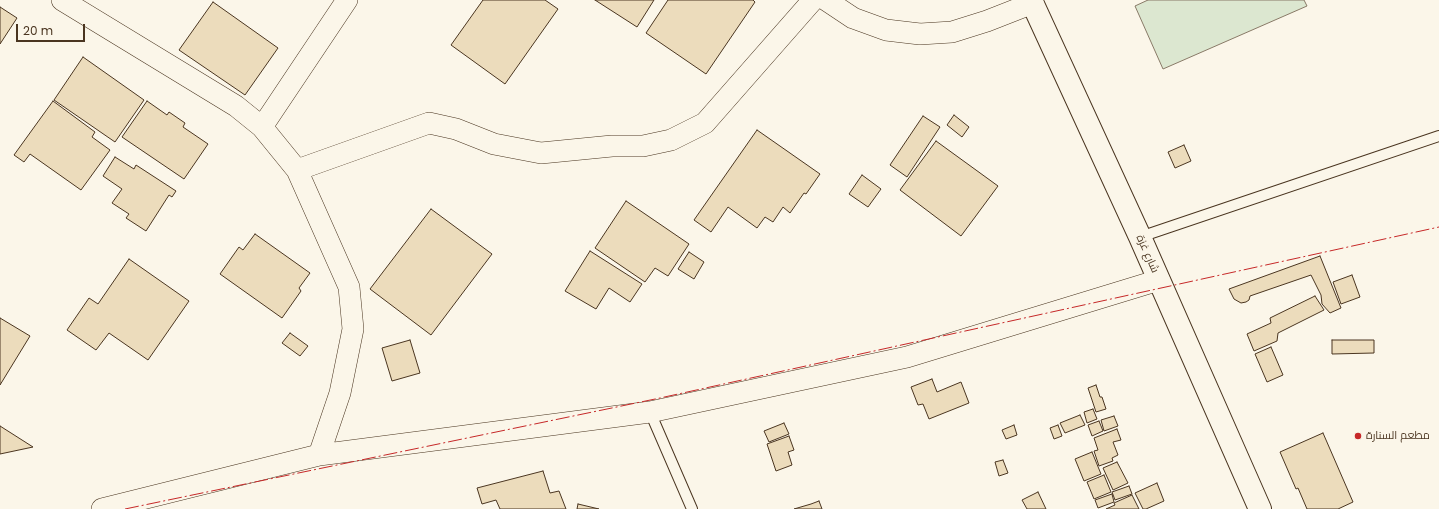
<!DOCTYPE html>
<html>
<head>
<meta charset="utf-8">
<style>
  body { margin:0 }
  #map { position:relative; width:1439px; height:509px; overflow:hidden; background:#fbf6e9; font-family:Poppins,sans-serif }
  canvas { display:block }
  .scale { position:absolute; left:16px; top:24px; width:69px; height:18px; box-sizing:border-box; border:2px solid #4a3520; border-top:0; padding-left:5px; font-size:12px; line-height:14px; white-space:nowrap; color:#4a3520; -webkit-text-stroke:3px #fbf6e9; paint-order:stroke }
</style>
</head>
<body>
<div id="map">
<canvas width="1439" height="509"></canvas>
<div class="scale">20 m</div>
</div>
<script>
const ctx = document.querySelector('canvas').getContext('2d');
ctx.lineJoin = 'round';
function paint(path, color) { ctx.fillStyle = color; ctx.fill(path, 'evenodd'); }
const shape = rows => new Path2D(rows.map(r => 'M' + r).join(''));
function strokePath(path, color, width, dash) { ctx.strokeStyle = color; ctx.lineWidth = width; ctx.lineCap = dash ? 'butt' : 'round'; ctx.setLineDash(dash || []); ctx.stroke(path); }
function label(font, color, halo, rows, align = 'center') {
  ctx.font = font + ' Poppins,Cairo,sans-serif'; ctx.lineWidth = 3; ctx.setLineDash([]); ctx.textBaseline = 'middle'; ctx.strokeStyle = halo; ctx.fillStyle = color; for (const [text, x, y, turn = 0] of rows) {
    ctx.save(); ctx.translate(x, y); ctx.rotate((+turn || 0) * Math.PI / 180); ctx.textAlign = isNaN(turn) ? turn : align; if (halo) ctx.strokeText(text, 0, 0); ctx.fillText(text, 0, 0); ctx.restore();
  }
}
const green = shape([
  [1148,0,1304,0,1307,6,1163,69,1135,6,1148,0]
]);
const building = shape([
  [483,0,545,0,558,9,505,84,451,45,483,0],
  [595,0,654,0,637,27,595,0],
  [668,0,753,0,755,2,706,74,646,33,668,0],
  [213,2,278,48,245,95,179,50,213,2],
  [0,7,17,18,0,44,0,7],
  [83,57,144,100,115,142,54,100,83,57],
  [53,101,95,132,92,137,110,150,81,190,30,154,24,162,14,155,53,101],
  [147,101,167,115,169,112,185,123,183,127,208,144,184,179,122,137,147,101],
  [954,115,969,127,962,137,947,125,954,115],
  [923,116,940,127,907,177,890,165,923,116],
  [757,130,820,174,806,194,804,193,790,213,783,207,773,222,765,217,757,228,728,207,711,232,694,220,757,130],
  [936,141,998,186,961,236,900,190,936,141],
  [1184,145,1191,161,1175,168,1168,152,1184,145],
  [115,157,134,169,136,165,176,191,172,197,169,195,146,231,126,218,129,214,112,203,122,189,103,176,115,157],
  [862,175,881,189,868,207,849,194,862,175],
  [626,201,689,244,668,276,655,268,645,282,595,248,626,201],
  [431,209,492,254,431,335,370,289,431,209],
  [255,234,310,273,299,288,301,291,282,318,220,274,239,247,243,250,255,234],
  [590,251,642,284,630,302,609,288,596,309,565,291,590,251],
  [689,252,704,262,694,279,678,269,689,252],
  [1320,256,1341,308,1330,313,1322,304,1321,295,1311,275,1250,296,1249,300,1246,302,1241,303,1234,299,1229,289,1320,256],
  [129,259,189,301,148,360,109,333,96,350,67,330,89,298,98,304,129,259],
  [1352,275,1360,297,1341,304,1333,282,1352,275],
  [1315,296,1324,310,1278,333,1277,341,1254,351,1247,334,1271,323,1270,318,1315,296],
  [0,318,30,336,0,385,0,318],
  [290,333,308,346,300,356,282,343,290,333],
  [410,340,420,373,392,381,382,348,410,340],
  [1332,340,1374,340,1374,353,1332,354,1332,340],
  [1271,347,1283,375,1267,382,1255,354,1271,347],
  [932,379,937,392,961,382,969,403,929,419,923,404,918,405,911,387,932,379],
  [1096,385,1100,397,1102,397,1106,409,1096,412,1088,388,1096,385],
  [1093,409,1097,419,1087,423,1084,412,1093,409],
  [1080,415,1085,425,1065,433,1060,423,1080,415],
  [1114,416,1118,426,1104,431,1101,420,1114,416],
  [1099,421,1103,431,1092,436,1088,425,1099,421],
  [784,423,789,434,769,442,764,431,784,423],
  [1014,425,1017,435,1006,439,1002,430,1014,425],
  [1058,425,1062,436,1054,439,1050,428,1058,425],
  [0,426,33,447,0,454,0,426],
  [1117,429,1121,440,1113,442,1118,455,1112,458,1113,461,1099,466,1094,451,1098,450,1094,438,1117,429],
  [1323,433,1353,502,1338,509,1307,509,1298,488,1296,489,1280,452,1323,433],
  [789,436,794,450,788,452,792,465,776,471,767,444,789,436],
  [1092,452,1101,474,1084,481,1075,459,1092,452],
  [1003,460,1008,473,999,476,995,462,1003,460],
  [1117,462,1128,483,1113,490,1103,468,1117,462],
  [543,471,550,493,559,491,566,509,500,509,496,500,482,504,477,488,543,471],
  [1104,475,1111,492,1094,499,1087,482,1104,475],
  [1157,483,1164,501,1146,509,1143,509,1135,493,1157,483],
  [1129,486,1132,494,1115,500,1112,492,1129,486],
  [1038,492,1046,509,1027,509,1022,500,1038,492],
  [1112,494,1114,502,1098,508,1095,500,1112,494],
  [1132,495,1139,509,1106,509,1115,505,1114,503,1132,495],
  [819,501,822,509,794,509,811,504,819,501],
  [578,504,599,509,577,509,578,504]
]);
const lane = shape([
  [1140,237,1439,136],
  [650,412,692,509]
]);
const street = shape([
  [62,0,236,106,262,127,297,170,349,287,353,329,340,393,319,455],
  [826,0,853,18,886,30,920,34,952,32,987,21,1033,3],
  [262,127,347,0],
  [297,170,429,123,456,129,494,144,541,153,612,146,643,146,671,140,705,123,813,0],
  [102,509,319,455,650,412,907,357,1159,280]
]);
const secondary = shape([
  [1031,0,1140,237,1260,509]
]);
const power = shape([
  [125,509,660,398,1439,227]
]);
const markers = [
  [1358,436,4,"#c62828"]
];
const streetNames = [
  ["شارع غزة",1147,254,66]
];
const poiNames = [
  ["مطعم السنارة",1366,436]
];
paint(green, '#dce7d0');
strokePath(green, '#887966', 1);
paint(building, '#ecdcbc');
strokePath(building, '#4a3520', 1);
strokePath(lane, '#4a3520', 12);
strokePath(street, '#4a3520', 22);
strokePath(secondary, '#4a3520', 24);
strokePath(lane, '#fbf6e9', 10);
strokePath(street, '#fbf6e9', 21);
strokePath(secondary, '#fbf6e9', 22);
strokePath(power, '#c62828', 1, [14, 3, 2, 3]);
for (const [x, y, r, color] of markers) { const dot = new Path2D(); dot.arc(x, y, r, 0, 2 * Math.PI); ctx.fillStyle = color; ctx.fill(dot); strokePath(dot, '#fbf6e9', 1.5); }
label('11px', '#4a3520', '#fbf6e9', streetNames);
label('11px', '#4a3520', '#fbf6e9', poiNames, 'left');
</script>
</body>
</html>
